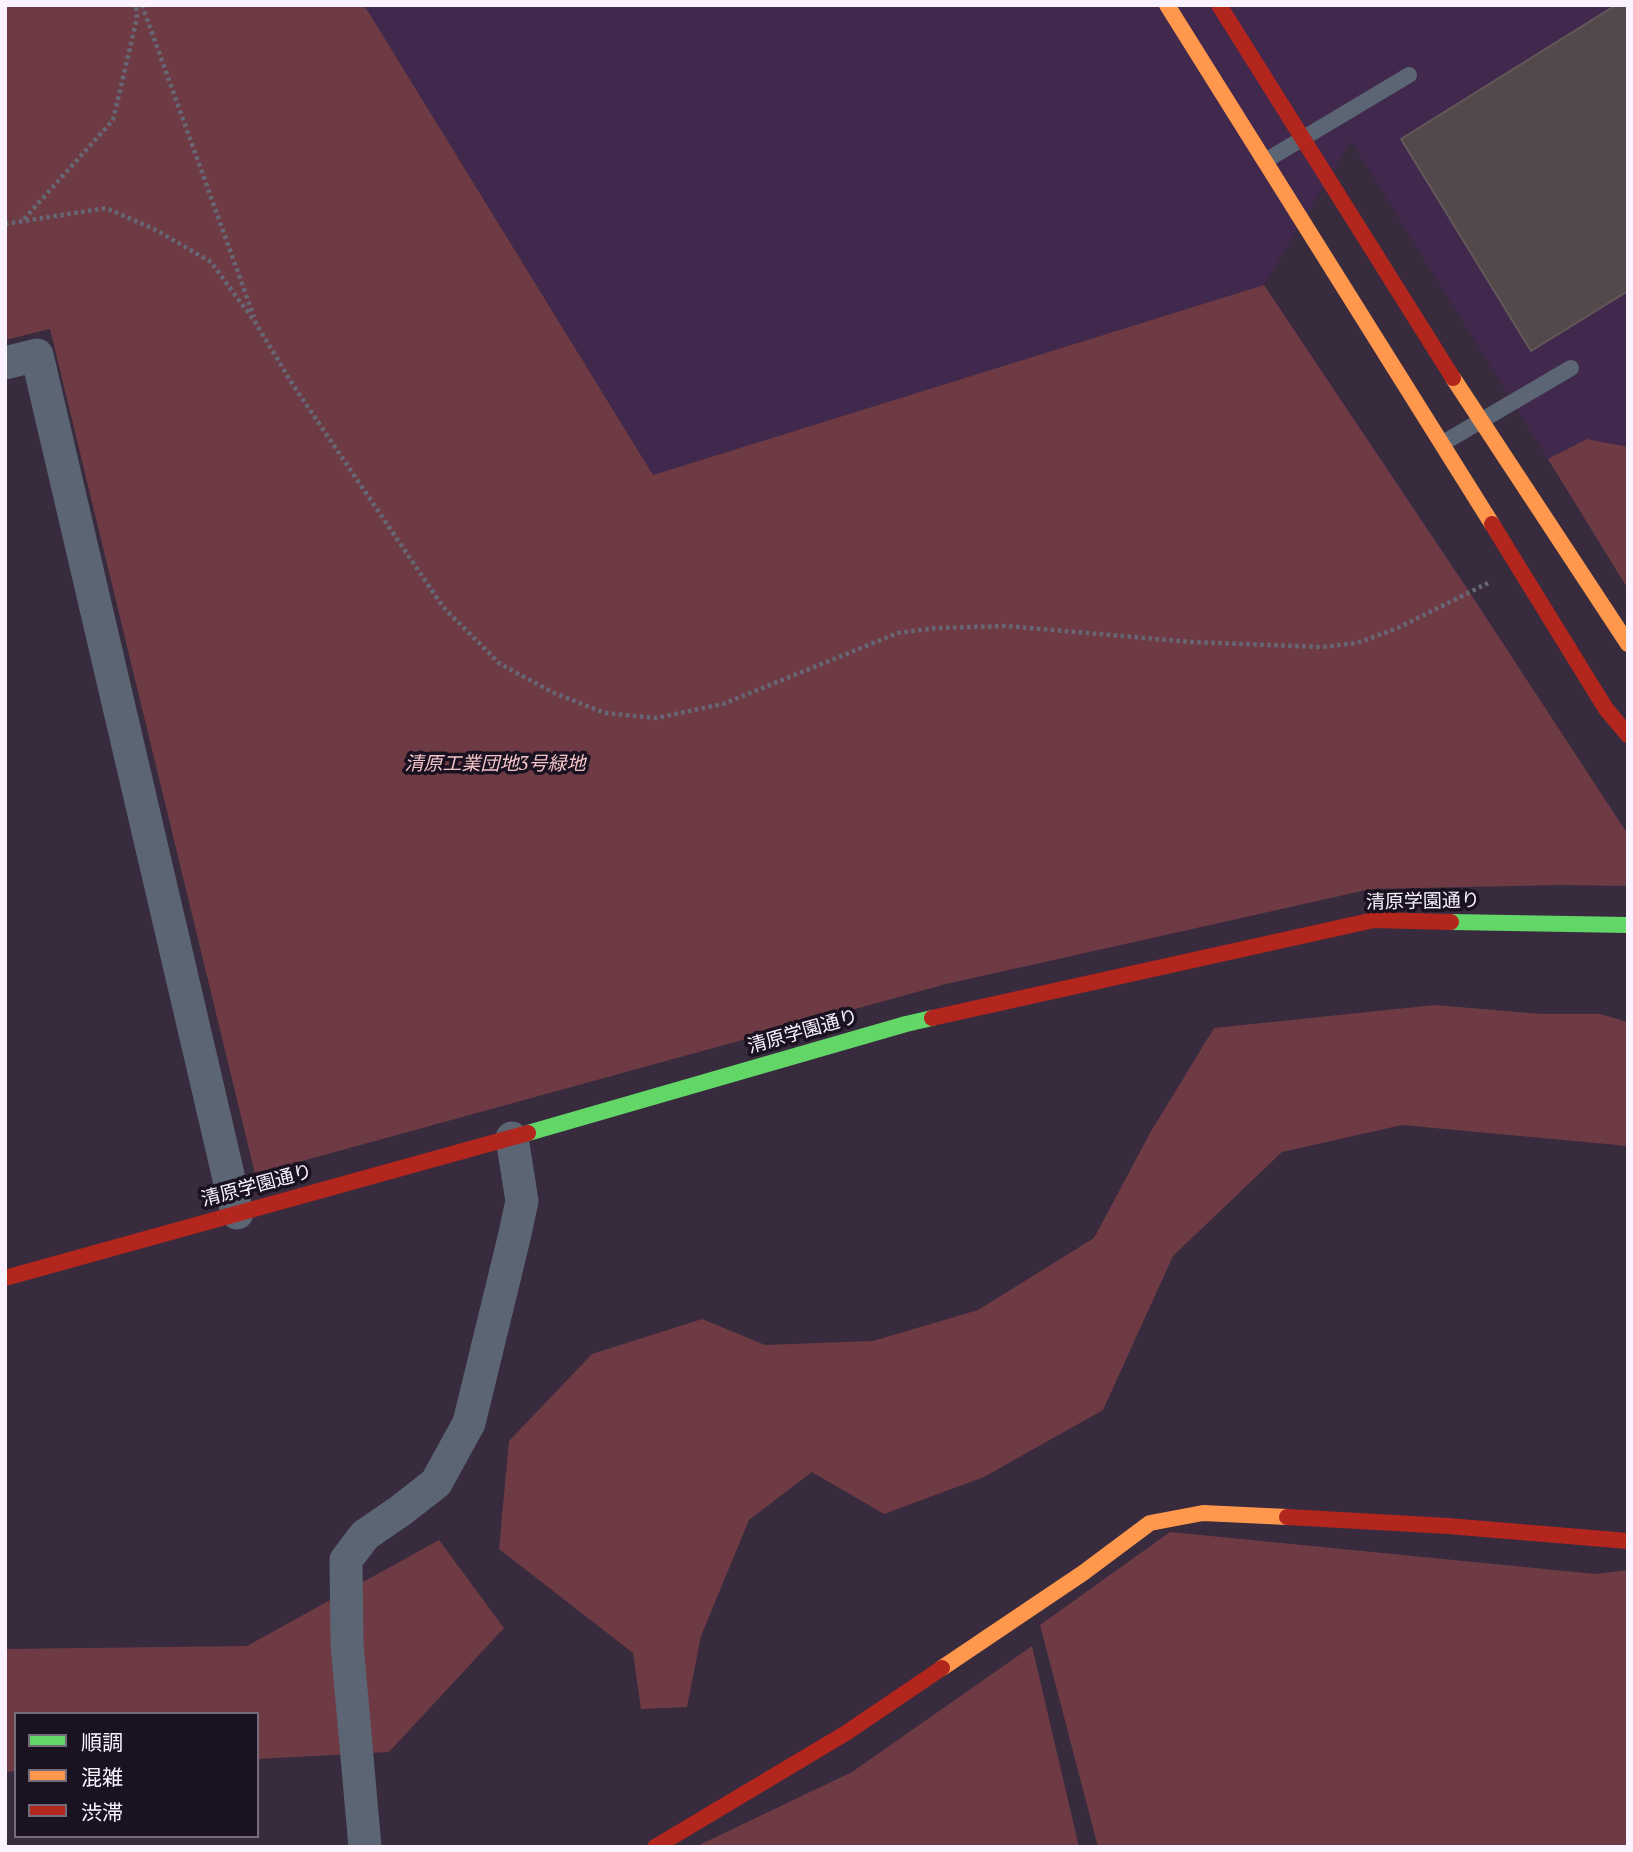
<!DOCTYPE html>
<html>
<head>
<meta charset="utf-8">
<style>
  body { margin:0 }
  #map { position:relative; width:1633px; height:1852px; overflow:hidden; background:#372b3d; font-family:"PT Serif","Noto Sans JP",serif }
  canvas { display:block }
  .frame { position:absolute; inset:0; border:7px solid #faf2ff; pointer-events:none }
  .legend { position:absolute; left:14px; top:1712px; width:245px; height:126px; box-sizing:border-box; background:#1b1221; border:2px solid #746c7a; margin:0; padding:9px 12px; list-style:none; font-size:21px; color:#faf2ff }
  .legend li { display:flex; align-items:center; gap:14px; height:35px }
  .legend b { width:35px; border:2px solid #746c7a }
</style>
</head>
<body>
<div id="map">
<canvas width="1633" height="1852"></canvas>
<div class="frame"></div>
<ul class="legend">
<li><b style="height:9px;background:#63d668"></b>順調</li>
<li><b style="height:9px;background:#ff974d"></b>混雑</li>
<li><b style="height:9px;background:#b3261e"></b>渋滞</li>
</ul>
</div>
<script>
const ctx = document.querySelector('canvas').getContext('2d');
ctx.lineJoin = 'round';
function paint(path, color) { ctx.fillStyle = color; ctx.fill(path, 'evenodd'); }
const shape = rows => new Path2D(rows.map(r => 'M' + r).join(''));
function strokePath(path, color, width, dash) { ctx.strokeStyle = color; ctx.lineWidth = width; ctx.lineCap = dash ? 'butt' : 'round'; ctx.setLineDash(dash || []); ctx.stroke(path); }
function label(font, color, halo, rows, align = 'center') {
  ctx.font = font + ' "PT Serif","Noto Sans JP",serif'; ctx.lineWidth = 7; ctx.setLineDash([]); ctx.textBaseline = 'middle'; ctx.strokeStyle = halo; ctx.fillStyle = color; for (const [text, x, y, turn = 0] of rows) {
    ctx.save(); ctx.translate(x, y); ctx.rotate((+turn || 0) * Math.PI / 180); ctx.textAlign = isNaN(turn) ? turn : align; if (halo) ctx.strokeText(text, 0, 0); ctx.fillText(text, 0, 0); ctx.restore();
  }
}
const built = shape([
  [364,5,1628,5,1628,447,1587,439,1548,459,1351,141,1264,285,653,475]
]);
const green = shape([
  [5,5,364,5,653,475,1264,285,1470,593,1625,830,1628,830,1628,886,1561,885,1371,889,946,984,255,1174,50,329,5,340],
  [1587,439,1628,447,1628,589,1548,459],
  [1435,1005,1542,1014,1600,1014,1628,1022,1628,1146,1402,1125,1282,1152,1173,1256,1103,1410,984,1477,884,1514,812,1472,749,1520,701,1636,687,1707,641,1709,633,1653,499,1549,509,1441,592,1354,702,1319,765,1345,873,1341,978,1310,1094,1238,1150,1133,1214,1028],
  [1170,1532,1596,1574,1628,1570,1628,1847,1098,1847,1040,1625],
  [439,1540,504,1628,389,1752,257,1759,257,1714,16,1714,16,1771,5,1772,5,1649,247,1646],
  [1032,1646,1079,1847,695,1847,852,1772]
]);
const building = shape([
  [1616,5,1628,5,1628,291,1531,351,1401,139,1616,5]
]);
const path = shape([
  [142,5,254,317],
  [24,219,113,120,137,18,136,5],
  [5,224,106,208,156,230,211,262,255,322,293,385,443,607,500,664,554,693,605,713,656,718,723,704,898,633,936,628,1007,626,1191,642,1322,647,1357,643,1398,628,1488,583]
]);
const lane = shape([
  [1265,161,1409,75],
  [1443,443,1571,368]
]);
const street = shape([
  [5,363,37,355,237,1213],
  [365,1847,347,1644,346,1560,365,1535,400,1511,436,1483,469,1423,514,1238,522,1201,512,1138]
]);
const fast = shape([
  [1451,922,1628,925],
  [528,1133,906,1024,932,1018]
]);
const slow = shape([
  [1167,5,1492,524],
  [1453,378,1628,644],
  [942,1668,1083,1573,1150,1523,1203,1513,1287,1517]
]);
const jam = shape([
  [1219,5,1453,378],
  [1492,524,1606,709,1628,735],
  [932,1018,1374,920,1451,922],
  [5,1278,528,1133],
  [1287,1517,1448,1526,1628,1541],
  [655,1847,846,1733,942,1668]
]);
const parkNames = [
  ["清原工業団地3号緑地",495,765]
];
const streetNames = [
  ["清原学園通り",1423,902,-1],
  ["清原学園通り",803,1032,-16],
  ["清原学園通り",257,1186,-15]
];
paint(built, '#41284d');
paint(green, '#6e3b45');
paint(building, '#54494a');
strokePath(building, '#64595a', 2);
strokePath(path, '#676774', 4.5, [3.5, 3.5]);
strokePath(lane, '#5c6573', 16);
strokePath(street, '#5c6573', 33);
strokePath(fast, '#63d668', 16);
strokePath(slow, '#ff974d', 16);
strokePath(jam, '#b3261e', 16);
label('italic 19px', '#f2c3c7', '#1b1221', parkNames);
label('19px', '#faf2ff', '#1b1221', streetNames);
</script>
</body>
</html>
